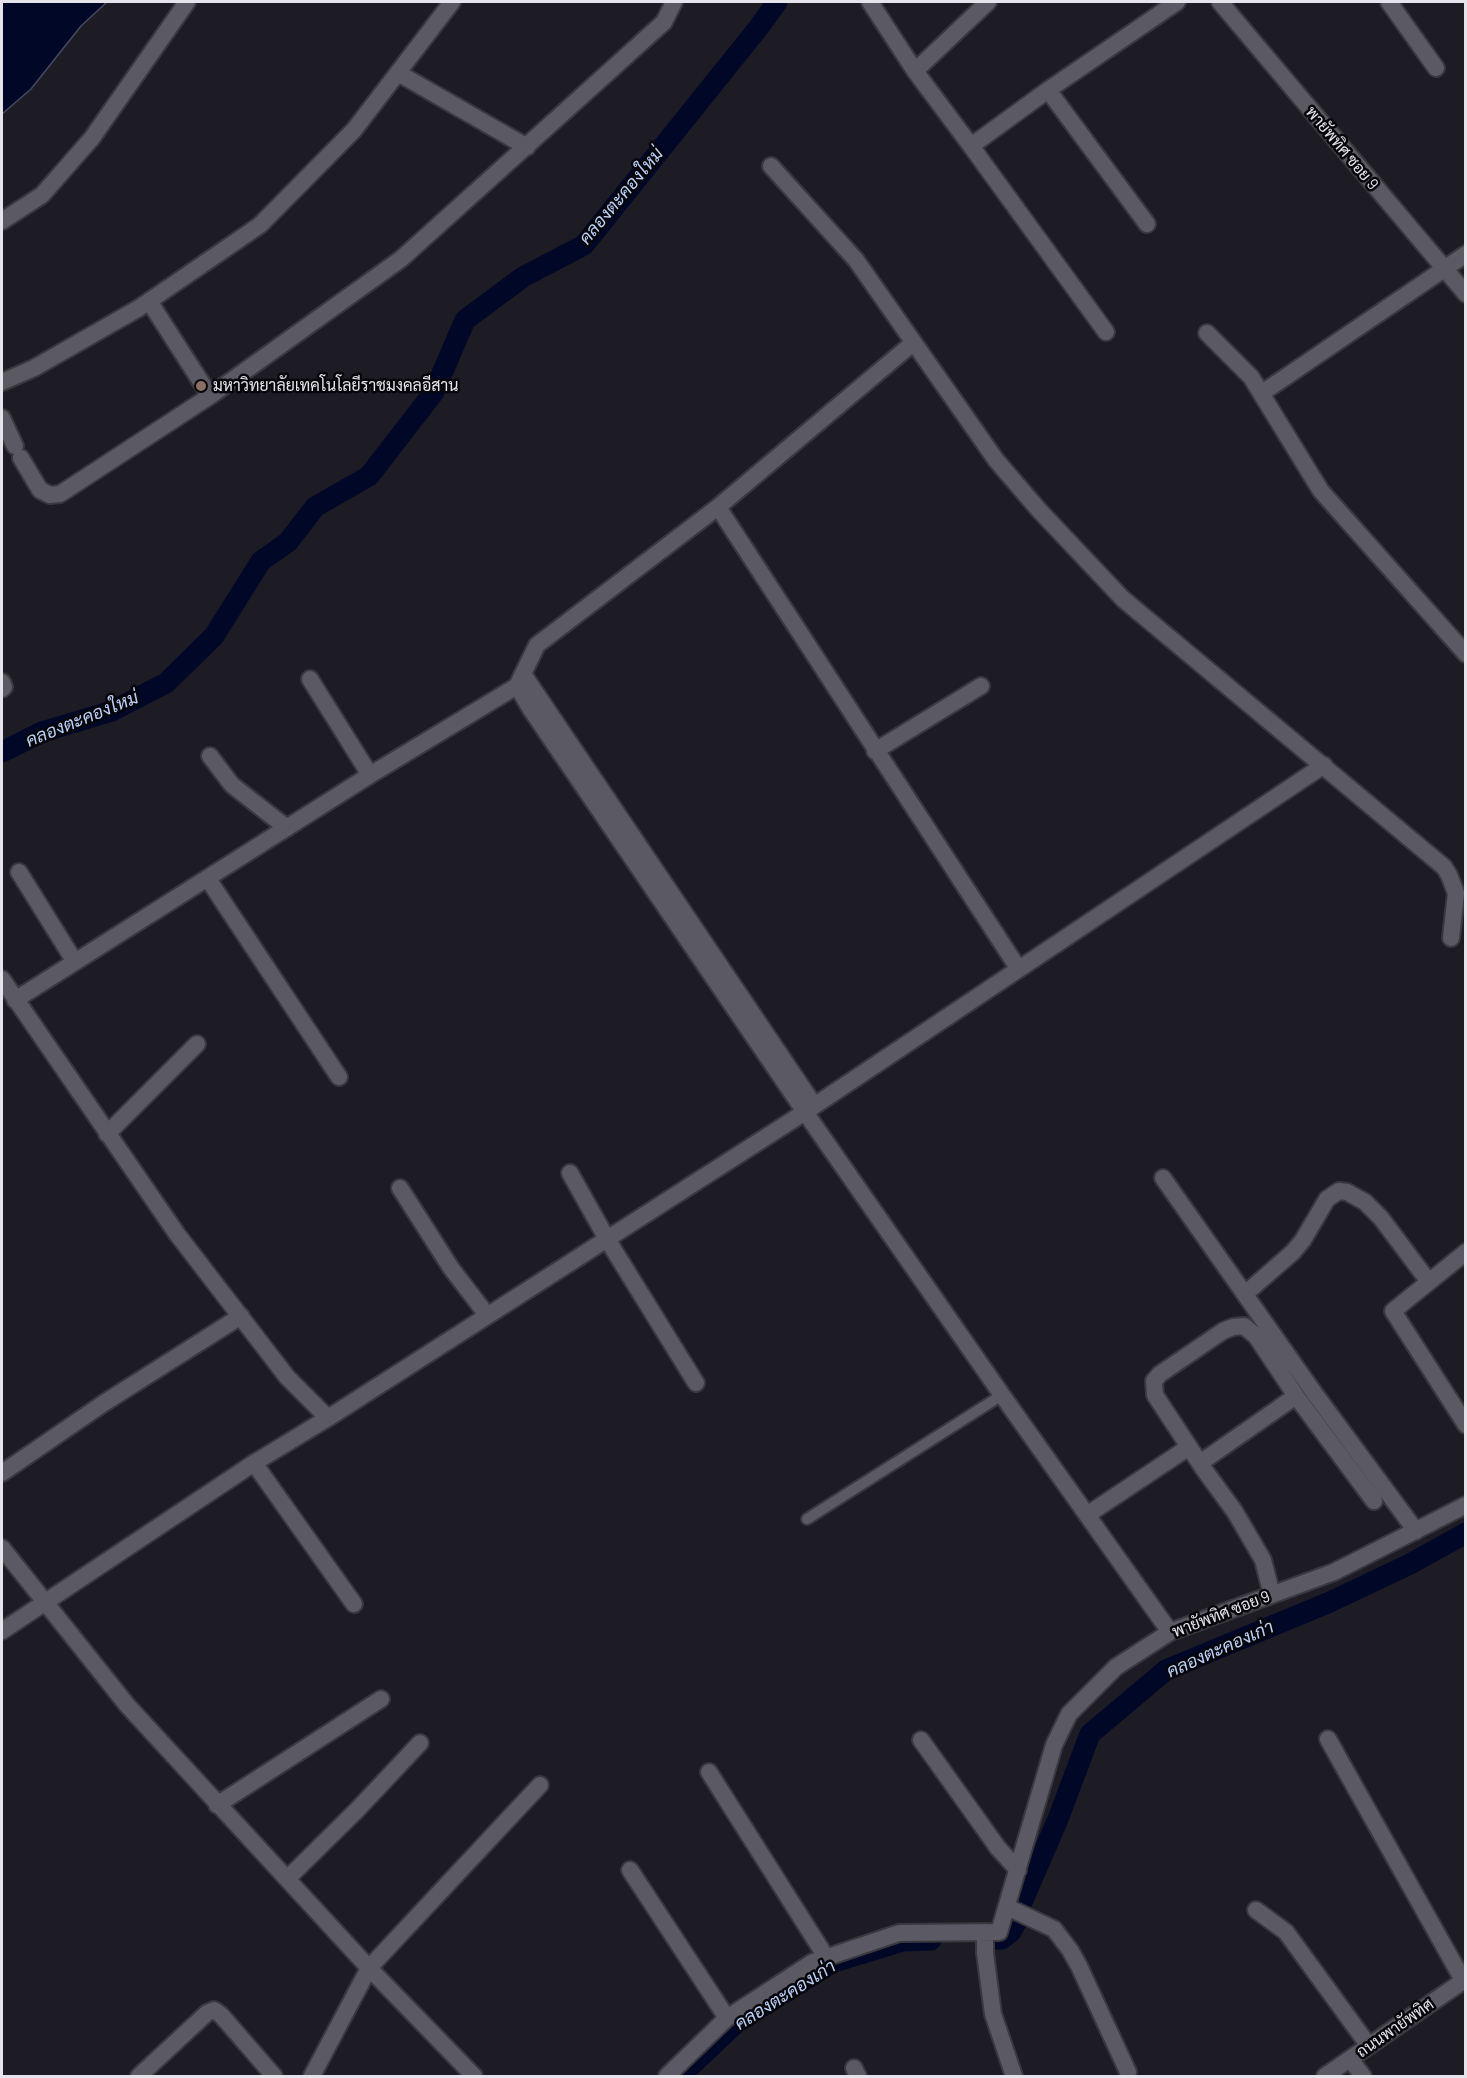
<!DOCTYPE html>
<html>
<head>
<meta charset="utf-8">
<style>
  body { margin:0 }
  #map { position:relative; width:1467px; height:2078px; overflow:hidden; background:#1d1c25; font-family:Barlow,sans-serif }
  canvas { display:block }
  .frame { position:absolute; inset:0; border:3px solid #e4e4ea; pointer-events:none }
</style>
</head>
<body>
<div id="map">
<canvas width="1467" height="2078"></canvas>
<div class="frame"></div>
</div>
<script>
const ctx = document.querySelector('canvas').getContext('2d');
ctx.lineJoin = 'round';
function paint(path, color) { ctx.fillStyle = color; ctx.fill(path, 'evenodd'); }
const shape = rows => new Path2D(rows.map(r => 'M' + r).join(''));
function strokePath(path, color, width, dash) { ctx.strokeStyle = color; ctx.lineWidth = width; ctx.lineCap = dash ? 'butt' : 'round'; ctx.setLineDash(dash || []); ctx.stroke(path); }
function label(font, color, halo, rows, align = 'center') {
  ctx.font = font + ' Barlow,Sarabun,sans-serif'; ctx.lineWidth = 5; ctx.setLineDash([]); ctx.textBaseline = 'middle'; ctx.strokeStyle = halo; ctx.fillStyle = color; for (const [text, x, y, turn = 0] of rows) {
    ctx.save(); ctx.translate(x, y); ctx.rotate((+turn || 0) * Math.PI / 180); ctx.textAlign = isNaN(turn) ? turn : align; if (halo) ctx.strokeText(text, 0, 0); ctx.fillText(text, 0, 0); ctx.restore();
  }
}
const water = shape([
  [2,2,107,2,81,26,31,89,2,114,2,2]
]);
const canal = shape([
  [2,752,42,732,112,711,166,683,214,636,261,561,288,542,315,507,369,476,434,392,465,320,523,277,584,245,759,27,777,2],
  [1020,1907,1058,1819,1090,1734,1166,1670,1330,1602,1410,1564,1466,1533],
  [994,1939,1002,1939,1011,1932,1016,1923],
  [680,2076,736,2023,831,1963,903,1941,931,1940]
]);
const service = shape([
  [807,1519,1002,1395]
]);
const minor = shape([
  [870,2,915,71,971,146,1048,90,1177,2],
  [1220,2,1466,294],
  [1389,2,1436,68],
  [915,71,988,2],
  [398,73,527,147],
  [1048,90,1147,224],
  [971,146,1106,332],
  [771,166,856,260,996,460,1038,509,1123,599,1444,867,1449,875,1456,893,1451,938],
  [2,221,42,195,92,138,187,2],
  [149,301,210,396],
  [1207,333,1251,377,1321,491,1466,654],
  [2,382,34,368,139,308,260,225,354,130,452,2],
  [1262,393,1466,254],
  [2,418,15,446],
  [21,458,40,490,50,495,60,494,210,396,401,259,664,22,674,2],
  [718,507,1018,968],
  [523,674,814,1105],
  [310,679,370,775],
  [2,682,4,687,2,689],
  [517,686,530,708,805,1112,1002,1395,1170,1632],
  [875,751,981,686],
  [210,756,232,785,287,828],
  [19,872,75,962],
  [208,879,339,1077],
  [2,979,177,1234,287,1377,328,1418],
  [15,1000,370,775,517,686,537,645,718,507,913,343],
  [107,1134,197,1044],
  [570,1173,607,1239,696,1383],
  [1163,1178,1315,1394,1416,1531],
  [400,1188,451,1268,487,1315],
  [1466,1252,1393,1311,1466,1425],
  [1245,1294,1293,1252,1303,1240,1327,1199,1339,1191,1347,1192,1365,1202,1381,1218,1429,1282],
  [254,1463,354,1604],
  [1200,1463,1296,1396],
  [2,1473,104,1403,241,1316],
  [1087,1515,1189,1447],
  [2,1548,127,1705,369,1968,474,2076],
  [1272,1595,1263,1560,1235,1512,1203,1468,1155,1395,1154,1381,1160,1374,1223,1331,1233,1327,1244,1326,1256,1336,1296,1396,1374,1501],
  [2,1631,254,1463,328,1418,805,1112,1324,765],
  [1328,1739,1463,1980],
  [921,1740,998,1848,1018,1870],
  [709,1772,826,1957],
  [217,1805,381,1699],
  [630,1870,727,2018],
  [287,1879,357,1810,420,1743],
  [1007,1907,1054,1929,1070,1950,1079,1966,1128,2072],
  [1256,1910,1286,1932,1369,2046],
  [985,1932,985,1953,993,2014,1014,2076],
  [1350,2059,1363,2076],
  [854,2068,858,2076],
  [139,2076,207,2013,214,2010,221,2015,274,2076],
  [312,2076,369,1968,540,1785],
  [667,2076,727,2018,813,1962,899,1933,999,1932,1054,1745,1069,1714,1116,1667,1170,1632,1334,1572,1466,1505]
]);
const tertiary = shape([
  [1325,2076,1466,1979]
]);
const markers = [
  [201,386,6,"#8d6e63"]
];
const streetNames = [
  ["พายัพทิศ ซอย 9",1342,148,50],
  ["พายัพทิศ ซอย 9",1221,1614,-21],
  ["ถนนพายัพทิศ",1395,2028,-35]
];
const poiNames = [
  ["มหาวิทยาลัยเทคโนโลยีราชมงคลอีสาน",213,386]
];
const waterNames = [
  ["คลองตะคองใหม่",621,196,-50],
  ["คลองตะคองใหม่",82,719,-22],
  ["คลองตะคองเก่า",1220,1649,-24],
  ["คลองตะคองเก่า",785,1995,-32]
];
paint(water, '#010727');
strokePath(water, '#454962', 1.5);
strokePath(canal, '#010727', 21);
strokePath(service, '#38383e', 14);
strokePath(minor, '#38383e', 20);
strokePath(tertiary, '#38383e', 20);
strokePath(service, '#5a5964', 10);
strokePath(minor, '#5a5964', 16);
strokePath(tertiary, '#5a5964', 16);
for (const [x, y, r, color] of markers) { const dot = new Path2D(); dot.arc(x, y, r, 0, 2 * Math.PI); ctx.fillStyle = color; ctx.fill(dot); strokePath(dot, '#07070b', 2); }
label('16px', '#e4e4ea', '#07070b', streetNames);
label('16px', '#e4e4ea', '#07070b', poiNames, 'left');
label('italic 18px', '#bcd0f7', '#07070b', waterNames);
</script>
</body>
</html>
